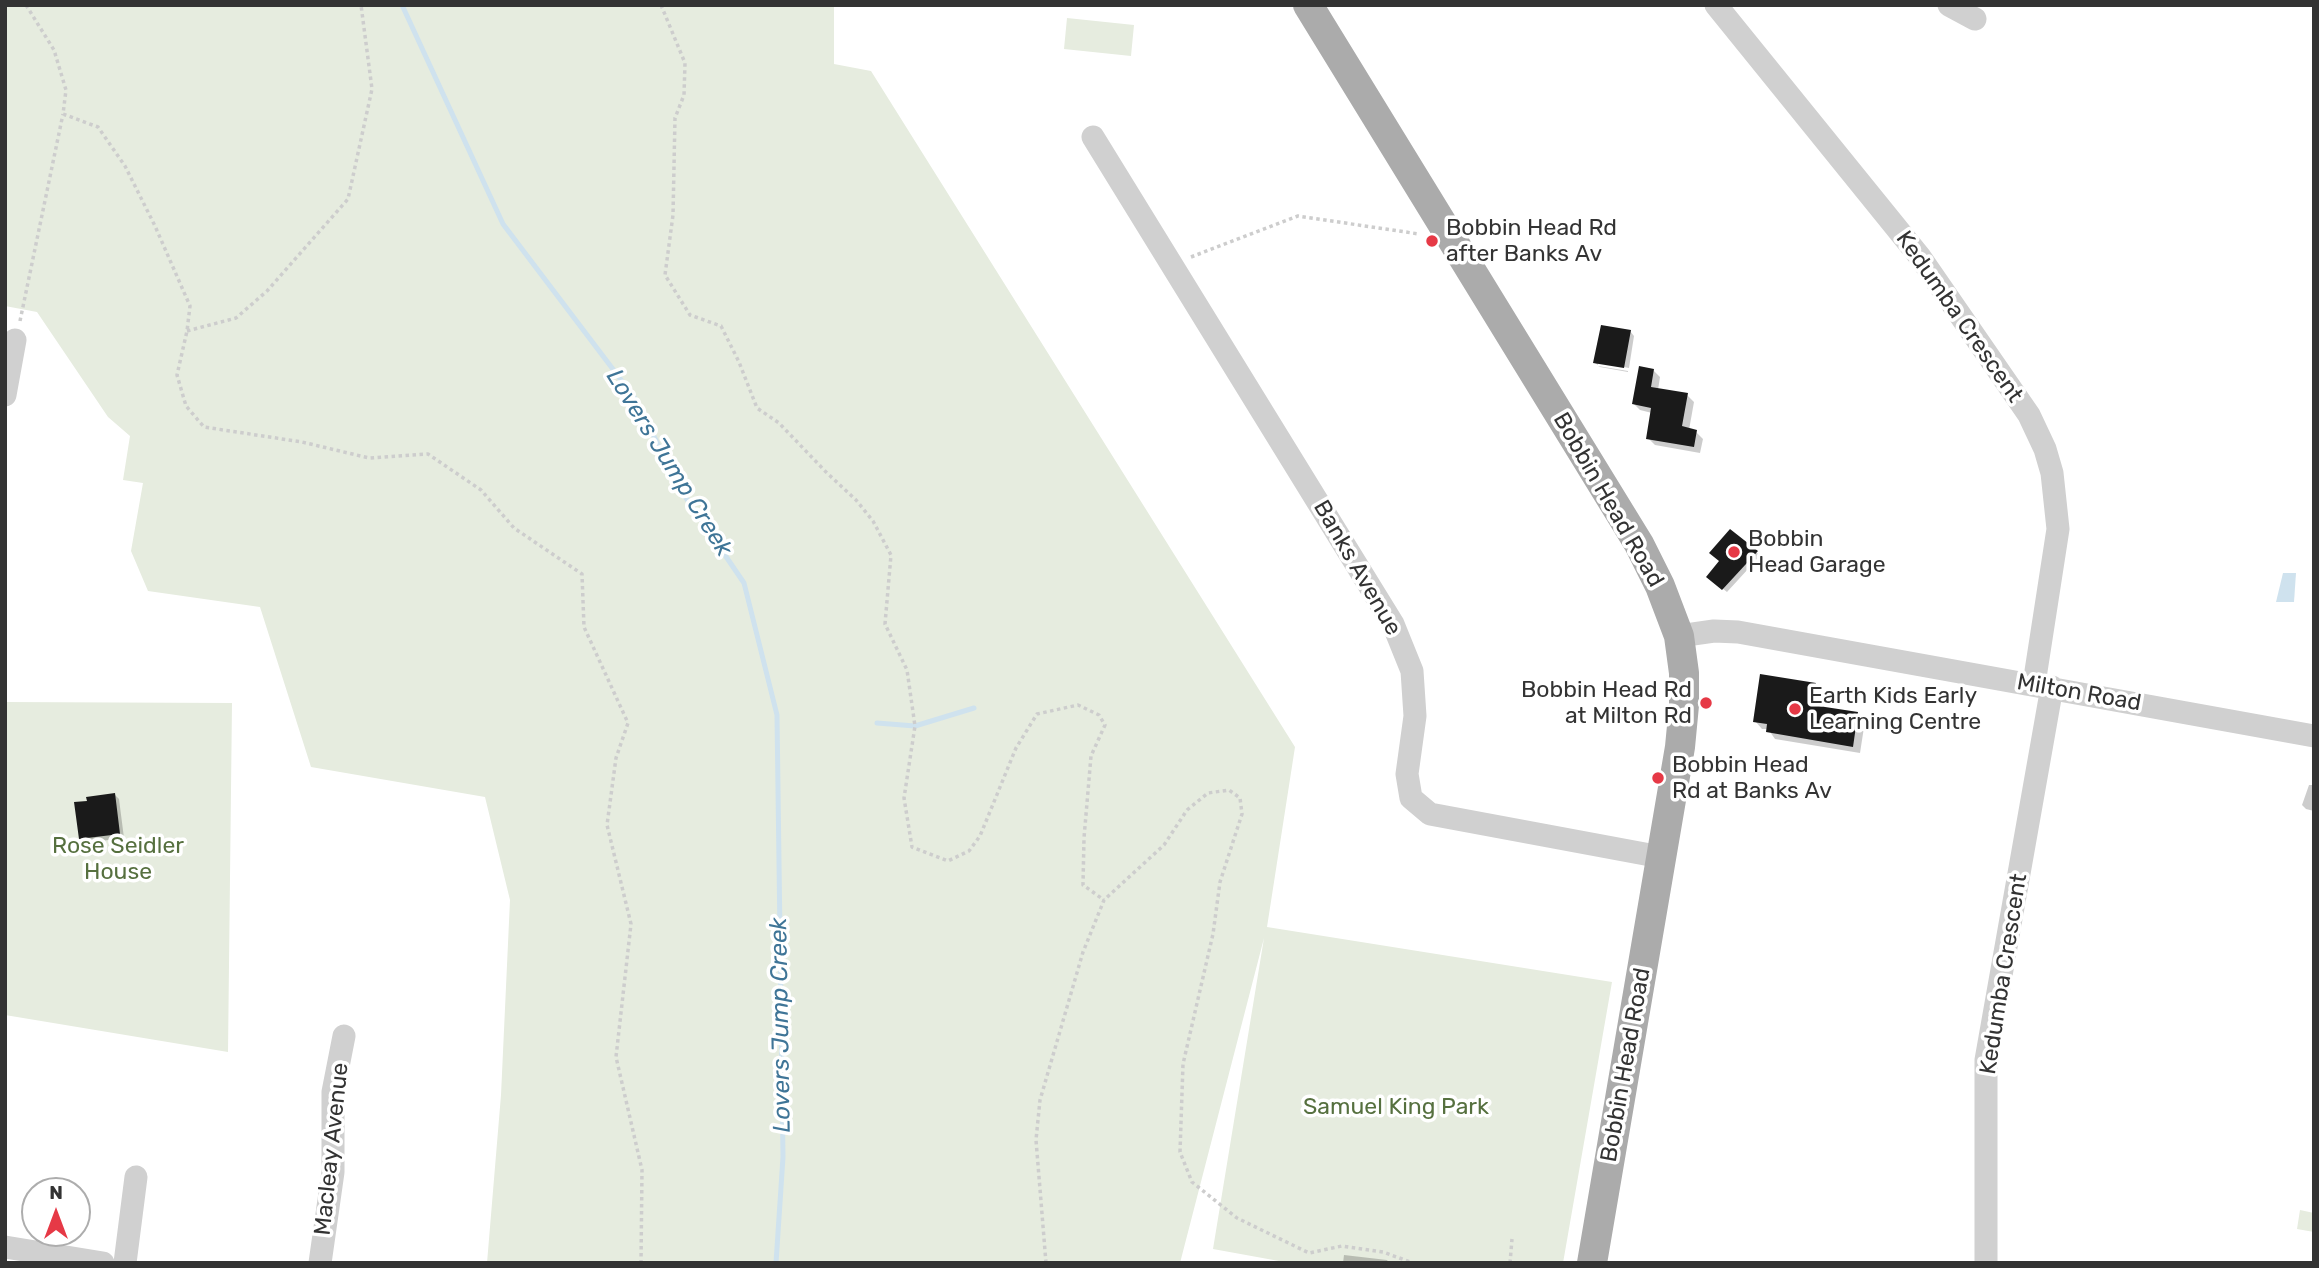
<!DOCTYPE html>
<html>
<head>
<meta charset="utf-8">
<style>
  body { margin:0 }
  #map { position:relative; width:2319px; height:1268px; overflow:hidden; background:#fff; font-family:Rubik,sans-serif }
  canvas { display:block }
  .frame { position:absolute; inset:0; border:7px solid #333; pointer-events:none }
  .north { position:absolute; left:21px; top:1177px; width:70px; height:70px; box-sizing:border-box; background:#fff; border:2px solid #adadad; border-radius:50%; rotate:0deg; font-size:19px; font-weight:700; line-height:28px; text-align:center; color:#333 }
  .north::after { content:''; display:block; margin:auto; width:24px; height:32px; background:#e63946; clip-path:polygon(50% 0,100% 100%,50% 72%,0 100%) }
</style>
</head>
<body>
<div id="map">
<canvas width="2319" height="1268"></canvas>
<div class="frame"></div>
<div class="north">N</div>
</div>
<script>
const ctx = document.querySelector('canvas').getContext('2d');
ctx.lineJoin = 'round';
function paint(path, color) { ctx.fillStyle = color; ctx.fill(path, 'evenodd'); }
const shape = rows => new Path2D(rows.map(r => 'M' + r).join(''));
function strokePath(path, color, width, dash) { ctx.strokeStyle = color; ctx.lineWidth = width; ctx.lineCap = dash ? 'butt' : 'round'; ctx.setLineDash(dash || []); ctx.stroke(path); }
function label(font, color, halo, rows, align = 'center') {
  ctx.font = font + ' Rubik,sans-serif'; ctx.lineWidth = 7; ctx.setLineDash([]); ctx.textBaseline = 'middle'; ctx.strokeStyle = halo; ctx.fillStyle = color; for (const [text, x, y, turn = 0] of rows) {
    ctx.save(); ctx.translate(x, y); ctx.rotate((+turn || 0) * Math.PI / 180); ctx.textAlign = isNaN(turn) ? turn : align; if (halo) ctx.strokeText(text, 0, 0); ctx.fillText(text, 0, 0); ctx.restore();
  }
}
const green = shape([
  [5,5,834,5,834,64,871,71,1295,747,1267,927,1612,982,1563,1263,1290,1263,1213,1249,1264,938,1180,1263,487,1263,501,1095,510,900,485,797,311,767,260,607,148,591,131,551,143,483,123,480,130,436,108,417,37,312,5,306],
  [1067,18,1134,25,1131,56,1064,49],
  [5,702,232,703,228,1052,5,1015],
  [2300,1210,2314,1213,2314,1232,2297,1229]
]);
const water = shape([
  [2283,573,2296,573,2294,602,2276,602]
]);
const shadow = shape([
  [1630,331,1634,336,1629,368,1598,362,1598,365,1595,363],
  [1598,366,1628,371,1628,372,1600,367],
  [1653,370,1660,377,1658,390,1687,395,1694,402,1689,430,1696,432,1703,439,1700,453,1655,445,1648,438,1652,413,1640,410,1633,403],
  [1756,552,1760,556,1727,592,1712,580],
  [1815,685,1822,692,1820,708,1857,714,1865,721,1860,753,1775,739,1768,729,1762,729,1755,721],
  [2309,785,2314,785,2314,811,2306,809,2302,805],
  [115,795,119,799,124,838,85,843,80,839],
  [1344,1255,1387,1260,1389,1263,1343,1263]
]);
const stream = shape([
  [402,5,503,224,634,397,682,492,744,583,777,715,783,1157,776,1263],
  [877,723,915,726,974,708]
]);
const building = shape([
  [1601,325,1631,330,1624,368,1593,363],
  [1639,366,1654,369,1651,387,1688,393,1682,426,1697,430,1694,447,1646,439,1651,408,1632,404],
  [1730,529,1758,551,1722,590,1706,577,1719,561,1709,553],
  [1760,674,1816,683,1812,705,1858,712,1853,747,1766,732,1767,724,1753,722],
  [115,793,120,834,79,839,74,802,87,801,86,797]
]);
const path = shape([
  [26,5,54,50,66,90,63,114,98,127,125,166,155,226,190,306,187,331,177,375,186,406,204,427,302,442,369,458,428,454,481,490,514,528,582,574,584,627,628,723,616,758,607,825,631,924,616,1057,642,1170,641,1263],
  [661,5,685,63,684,95,675,118,673,215,665,275,690,315,721,326,739,362,757,408,779,423,826,472,856,500,873,521,891,555,885,624,907,670,915,726,904,798,912,847,948,861,969,851,980,836,1016,748,1037,714,1078,705,1099,715,1105,725,1091,756,1084,838,1083,885,1104,900],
  [1191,257,1298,216,1419,234],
  [20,321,63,114],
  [187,331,236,318,267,291,348,199,372,89,361,5],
  [1046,1263,1036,1140,1040,1100,1083,952,1104,900,1164,845,1187,810,1208,793,1229,790,1240,798,1242,814,1220,882,1213,934,1183,1064,1180,1152,1192,1182,1237,1218,1309,1253,1342,1246,1383,1252,1413,1263],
  [1510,1263,1512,1239]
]);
const minor = shape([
  [1716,5,1920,257,2029,415,2045,449,2052,473,2058,529,2034,684],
  [1949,5,1975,19],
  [1093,137,1393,624,1412,671,1415,716,1407,774,1411,798,1430,814,1661,857],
  [5,395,15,340],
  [1679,636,1714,631,1738,632,2314,736],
  [5,1247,103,1263],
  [125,1263,136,1177],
  [320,1263,333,1172,333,1092,344,1036],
  [1986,1263,1986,1060,2052,687]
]);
const major = shape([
  [1308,5,1639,544,1660,586,1679,636,1684,673,1684,705,1680,747,1592,1263]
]);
const markers = [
  [1432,241,7,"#e63946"],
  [1734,552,7,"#e63946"],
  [1706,703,7,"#e63946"],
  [1795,709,7,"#e63946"],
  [1658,778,7,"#e63946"]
];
const poiNames = [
  ["Bobbin Head Rd",1446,228],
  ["after Banks Av",1446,254],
  ["Bobbin",1748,539],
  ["Head Garage",1748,565],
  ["Bobbin Head Rd",1692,690,"right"],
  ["at Milton Rd",1692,716,"right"],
  ["Earth Kids Early",1809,696],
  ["Learning Centre",1809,722],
  ["Bobbin Head",1672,765],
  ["Rd at Banks Av",1672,791]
];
const streetNames = [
  ["Kedumba Crescent",1959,317,55],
  ["Bobbin Head Road",1608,500,60],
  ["Banks Avenue",1357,568,60],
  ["Milton Road",2079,693,10],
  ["Kedumba Crescent",2004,974,-81],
  ["Bobbin Head Road",1626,1065,-80],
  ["Macleay Avenue",332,1149,-84]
];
const parkNames = [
  ["Rose Seidler",118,846],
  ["House",118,872],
  ["Samuel King Park",1396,1107]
];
const waterNames = [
  ["Lovers Jump Creek",669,463,58],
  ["Lovers Jump Creek",781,1025,-91]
];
paint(green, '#e6ecdf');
paint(water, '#cfe2ee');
paint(shadow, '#0003');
strokePath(stream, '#cfe2ee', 5);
paint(building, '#1a1a1a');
strokePath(path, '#cdcdcd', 3.5, [3.5, 3.5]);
strokePath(minor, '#d0d0d0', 23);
strokePath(major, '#ababab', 30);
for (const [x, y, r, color] of markers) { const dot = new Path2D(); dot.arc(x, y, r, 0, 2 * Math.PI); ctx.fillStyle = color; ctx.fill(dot); strokePath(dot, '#fff', 2.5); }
label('23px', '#333', '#fff', poiNames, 'left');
label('23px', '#333', '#fff', streetNames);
label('23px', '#56703f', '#fff', parkNames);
label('italic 24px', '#3f7597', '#fff', waterNames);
</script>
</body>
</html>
